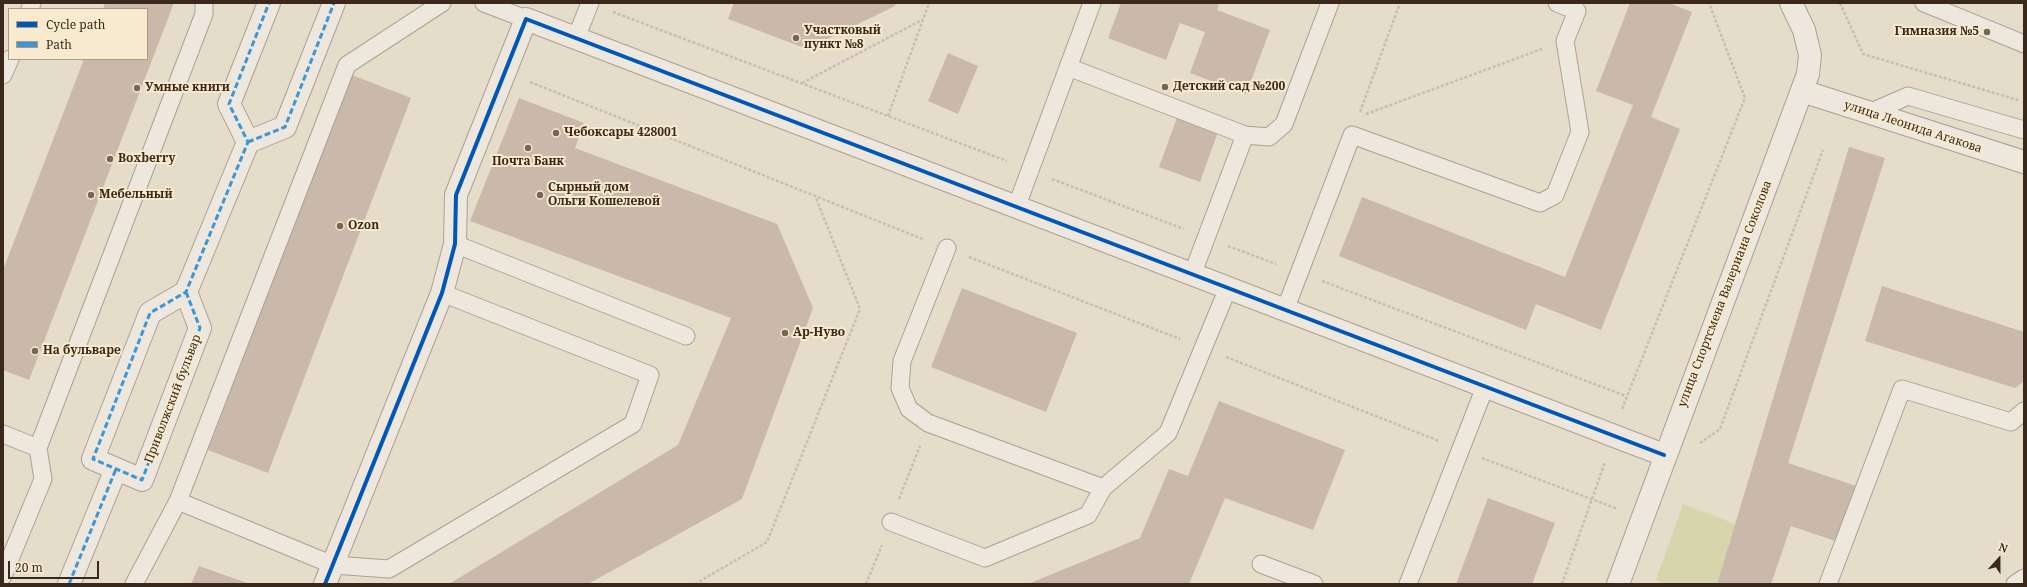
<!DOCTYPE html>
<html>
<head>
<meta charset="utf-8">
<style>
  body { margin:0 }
  #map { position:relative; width:2027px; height:587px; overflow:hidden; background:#e5dcca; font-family:"Noto Serif",serif }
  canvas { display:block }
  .frame { position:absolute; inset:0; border:4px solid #39281b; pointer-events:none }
  .legend { position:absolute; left:8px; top:8px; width:140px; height:52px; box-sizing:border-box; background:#f8eace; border:1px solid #ac9c86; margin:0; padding:5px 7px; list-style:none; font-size:12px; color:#39281b }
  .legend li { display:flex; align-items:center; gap:8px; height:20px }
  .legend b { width:20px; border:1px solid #ac9c86 }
  .north { position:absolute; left:1979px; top:539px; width:40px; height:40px; -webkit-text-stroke:3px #f8eace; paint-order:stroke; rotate:21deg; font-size:11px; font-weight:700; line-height:16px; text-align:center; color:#39281b }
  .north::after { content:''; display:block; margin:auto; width:14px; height:18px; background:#39281b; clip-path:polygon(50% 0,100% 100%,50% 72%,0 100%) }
  .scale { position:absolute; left:8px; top:561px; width:91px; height:18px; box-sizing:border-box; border:2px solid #39281b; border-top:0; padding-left:5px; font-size:12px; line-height:14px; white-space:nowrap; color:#39281b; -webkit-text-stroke:3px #f8eace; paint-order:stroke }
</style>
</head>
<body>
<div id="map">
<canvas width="2027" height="587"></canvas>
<div class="frame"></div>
<ul class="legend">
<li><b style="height:5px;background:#0057b8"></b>Cycle path</li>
<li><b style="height:5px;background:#3e96d4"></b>Path</li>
</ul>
<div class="north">N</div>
<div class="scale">20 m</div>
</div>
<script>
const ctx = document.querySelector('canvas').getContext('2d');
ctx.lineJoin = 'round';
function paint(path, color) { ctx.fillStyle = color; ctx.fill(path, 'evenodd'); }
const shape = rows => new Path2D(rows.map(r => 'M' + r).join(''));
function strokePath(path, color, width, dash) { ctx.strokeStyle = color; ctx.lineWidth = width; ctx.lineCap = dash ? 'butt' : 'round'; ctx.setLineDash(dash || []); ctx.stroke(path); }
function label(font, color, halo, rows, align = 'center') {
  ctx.font = font + ' "Noto Serif",serif'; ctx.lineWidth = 4; ctx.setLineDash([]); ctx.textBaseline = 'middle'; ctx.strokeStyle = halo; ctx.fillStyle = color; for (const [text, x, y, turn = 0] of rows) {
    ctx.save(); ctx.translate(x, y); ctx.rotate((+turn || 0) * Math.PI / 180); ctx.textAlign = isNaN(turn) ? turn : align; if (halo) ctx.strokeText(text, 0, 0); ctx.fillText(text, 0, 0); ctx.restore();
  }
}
const green = shape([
  [1683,504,1735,524,1717,584,1665,584,1656,580]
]);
const building = shape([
  [105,3,174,3,29,380,3,370,3,270,84,59,147,59,147,9,103,9],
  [734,3,896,3,895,6,807,49,728,19],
  [1121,3,1219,3,1217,10,1270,30,1246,94,1190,73,1205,32,1180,23,1166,60,1108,38],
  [1630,3,1669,3,1692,12,1651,117,1680,129,1601,330,1536,304,1526,330,1339,256,1362,197,1565,277,1633,105,1596,91],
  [948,53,978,66,958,114,928,101],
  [352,75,411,98,268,473,208,450],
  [519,98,584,123,575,148,777,224,813,308,742,499,588,584,449,584,678,445,731,318,470,221],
  [1178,115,1219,129,1200,182,1159,167],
  [1849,147,1885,158,1788,463,1859,487,1841,543,1791,526,1771,584,1717,584],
  [1882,286,2024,332,2024,381,2015,388,1865,341],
  [962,288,1077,333,1046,412,931,367],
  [1219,401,1345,450,1313,530,1225,498,1189,584,1028,584,1140,538,1169,469,1188,476],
  [1488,498,1555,523,1532,584,1456,584],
  [199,566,250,584,191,584]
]);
const path = shape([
  [1840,3,1863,54,2018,100],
  [613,12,1007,161],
  [530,82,925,240],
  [802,83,922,20],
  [1360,112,1400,3],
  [1366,114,1542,49],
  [888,116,929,3],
  [1052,179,1184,229],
  [1228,246,1276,264],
  [969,257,1180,339],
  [1322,281,1626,396],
  [1226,357,1439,441],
  [1622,409,1745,98,1709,3],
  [1700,443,1720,429,1823,150],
  [1482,458,1618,509],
  [899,499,920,446],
  [695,584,767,542,860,309,816,198],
  [866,584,882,545],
  [1562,584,1605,462]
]);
const service = shape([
  [484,3,526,19],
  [1924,3,2024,44],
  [30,9,32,3],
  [576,38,590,3],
  [1068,67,1245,135,1269,137,1284,124,1330,3],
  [3,75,10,59],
  [1869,113,1908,96,2024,130],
  [1016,208,1092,3],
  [455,244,686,336],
  [947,248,902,361,900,388,909,409,928,423,1103,488],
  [1192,275,1245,135],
  [1285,310,1352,135,1540,203,1555,195,1580,132,1565,41,1577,11,1557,3],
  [3,434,38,448,43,479,3,576],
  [38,448,204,14,204,3],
  [178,501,347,65,442,3],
  [891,522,985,558,1088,515,1103,488,1168,433,1228,288],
  [1261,564,1314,584],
  [134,584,178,501,333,565,389,569,633,424,650,375,442,293],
  [1408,584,1485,387],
  [1828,584,1902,389,2011,422,2024,411],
  [2015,584,2024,578]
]);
const pedestrian = shape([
  [248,142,285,127,334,3],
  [186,292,200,328,142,480,93,459,150,313,186,292,248,142,229,104,269,3],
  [69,584,116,469]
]);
const minor = shape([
  [1802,91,2024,162],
  [325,584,442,293,455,244,456,195,526,19,1664,455],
  [1618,584,1808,74,1810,55,1804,30,1791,3]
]);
const quiet = shape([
  [248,142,285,127,334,3],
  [186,292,200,328,142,480,93,459,150,313,186,292,248,142,229,104,269,3],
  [69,584,116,469]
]);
const cycleway = shape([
  [325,584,442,293,455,244,456,195,526,19,1664,455]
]);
const markers = [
  [1987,32,4,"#756758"],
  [796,38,4,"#756758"],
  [1165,87,4,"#756758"],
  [137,88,4,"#756758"],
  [556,133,4,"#756758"],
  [528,148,4,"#756758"],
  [110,159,4,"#756758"],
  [91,195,4,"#756758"],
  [540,195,4,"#756758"],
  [340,226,4,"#756758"],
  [785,333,4,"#756758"],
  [35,351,4,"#756758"]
];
const poiNames = [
  ["Участковый",804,31],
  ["пункт №8",804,45],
  ["Гимназия №5",1979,32,"right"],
  ["Детский сад №200",1173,87],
  ["Умные книги",145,88],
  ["Чебоксары 428001",564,133],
  ["Boxberry",118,159],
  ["Почта Банк",528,162,"center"],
  ["Сырный дом",548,188],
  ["Ольги Кошелевой",548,202],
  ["Мебельный",99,195],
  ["Ozon",348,226],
  ["Ар-Нуво",793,333],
  ["На бульваре",43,351]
];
const streetNames = [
  ["улица Леонида Агакова",1913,127,18],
  ["улица Спортсмена Валериана Соколова",1725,294,-69],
  ["Приволжский бульвар",173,399,-69]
];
paint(green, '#d7d5ab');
paint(building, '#cab9aa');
strokePath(service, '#aaa194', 19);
strokePath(pedestrian, '#aaa194', 24);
strokePath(minor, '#aaa194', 24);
strokePath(path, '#c6beb3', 2.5, [3, 2]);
strokePath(service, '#ede7dd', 17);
strokePath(pedestrian, '#ede7dd', 22);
strokePath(minor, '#ede7dd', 22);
strokePath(quiet, '#3e96d4', 3, [6, 3]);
strokePath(cycleway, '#0057b8', 4);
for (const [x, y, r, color] of markers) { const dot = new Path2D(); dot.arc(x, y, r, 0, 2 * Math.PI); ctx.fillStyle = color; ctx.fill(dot); strokePath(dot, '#f8eace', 1.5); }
label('bold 12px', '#39281b', '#f8eace', poiNames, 'left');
label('12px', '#39281b', '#f8eace', streetNames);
</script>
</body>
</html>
